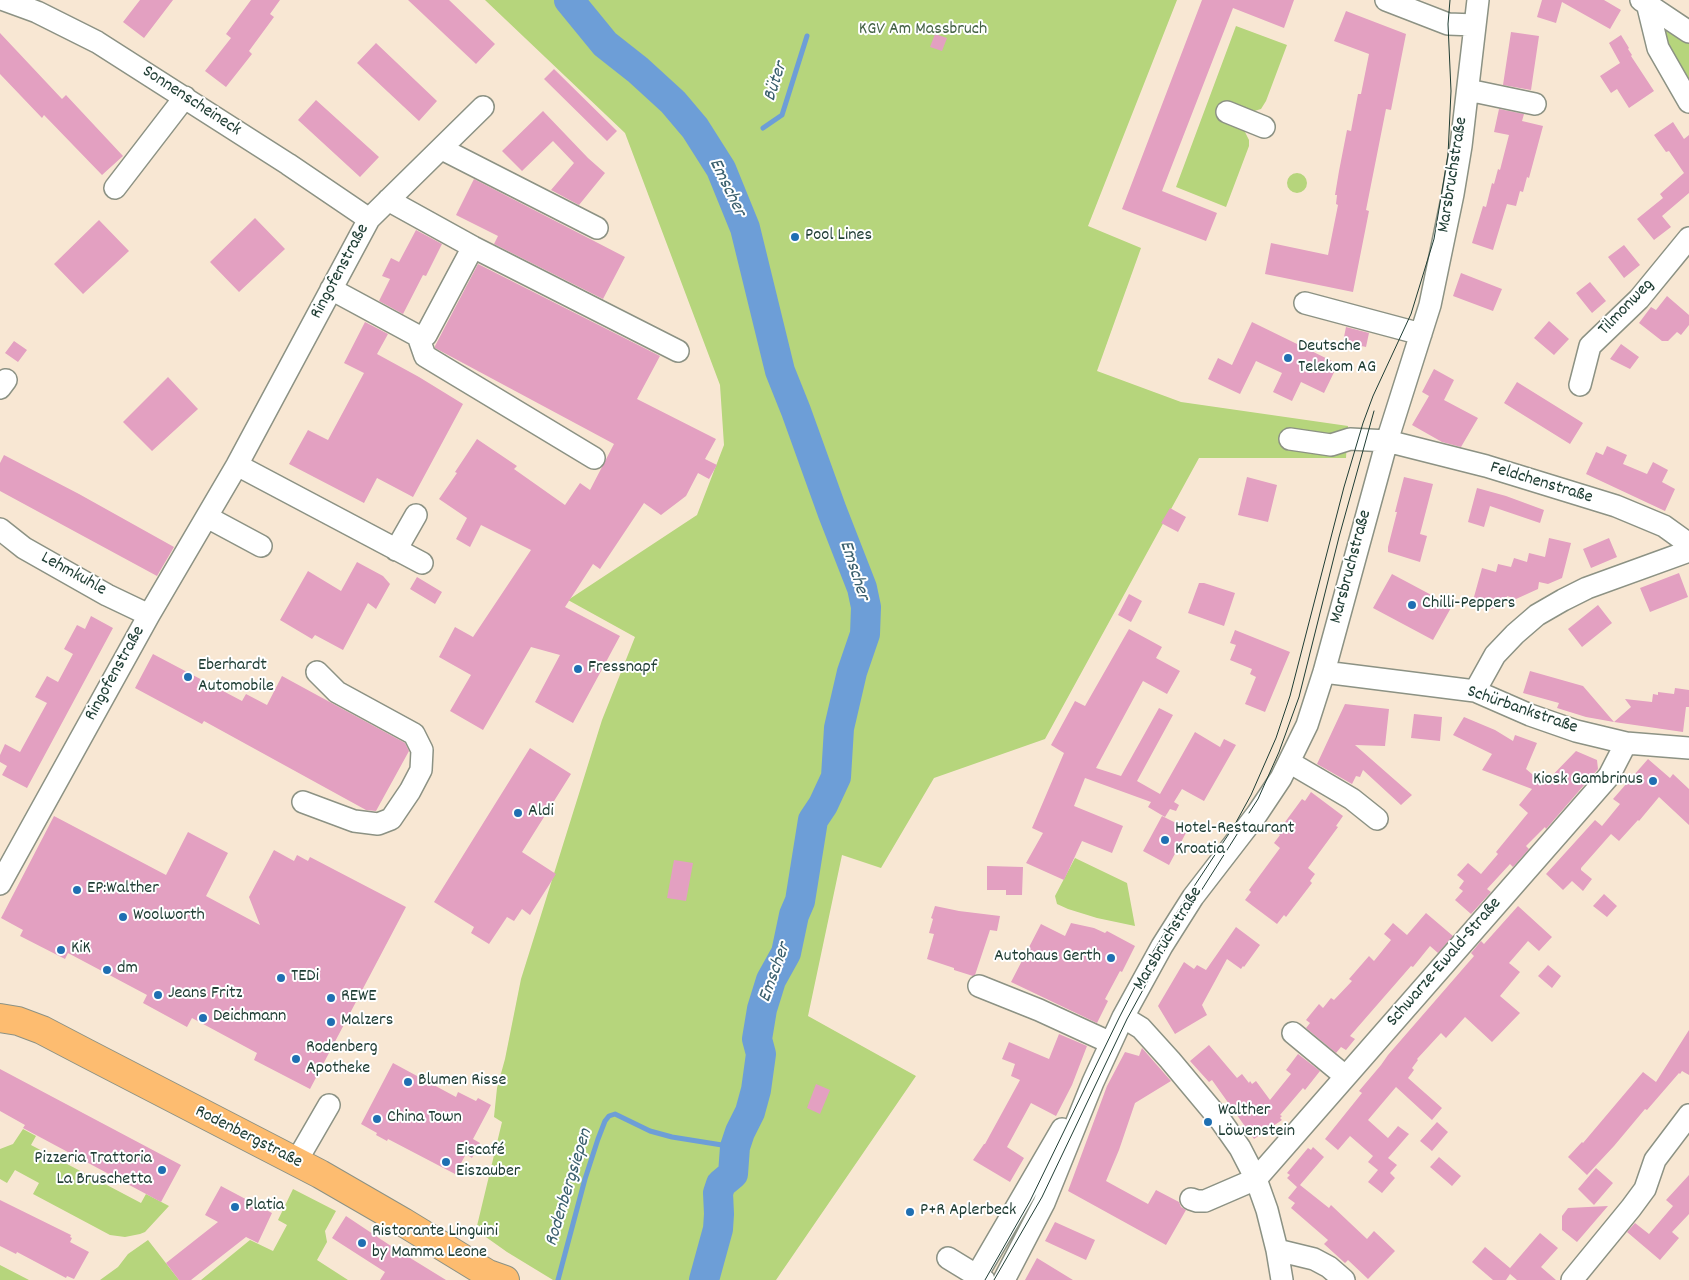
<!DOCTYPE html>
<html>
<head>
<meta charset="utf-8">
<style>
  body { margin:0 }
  canvas { display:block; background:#f8e7d3 }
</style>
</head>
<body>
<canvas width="1689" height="1280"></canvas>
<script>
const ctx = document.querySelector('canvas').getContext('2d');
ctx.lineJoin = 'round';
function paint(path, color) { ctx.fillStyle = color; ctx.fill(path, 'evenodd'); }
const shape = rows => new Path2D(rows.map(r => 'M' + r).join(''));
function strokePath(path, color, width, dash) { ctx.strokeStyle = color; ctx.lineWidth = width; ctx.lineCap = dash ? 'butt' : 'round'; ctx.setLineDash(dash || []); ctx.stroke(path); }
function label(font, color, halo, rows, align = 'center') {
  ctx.font = font + ' Dekko,sans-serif'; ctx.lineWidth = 4; ctx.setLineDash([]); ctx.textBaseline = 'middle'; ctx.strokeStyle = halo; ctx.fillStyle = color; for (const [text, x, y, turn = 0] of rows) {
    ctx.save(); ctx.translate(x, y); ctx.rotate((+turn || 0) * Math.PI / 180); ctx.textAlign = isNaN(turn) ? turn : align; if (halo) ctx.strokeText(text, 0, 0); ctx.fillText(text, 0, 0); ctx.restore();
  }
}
const green = shape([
  [485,0,1177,0,1088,226,1141,248,1097,371,1181,402,1348,426,1346,458,1199,458,1045,739,934,778,881,868,842,855,808,1016,916,1076,776,1280,553,1280,507,1252,476,1230,502,1122,494,1117,497,1088,505,1059,521,979,602,720,635,637,568,600,697,515,724,445,720,385,625,133],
  [1236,26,1287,45,1266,101,1261,109,1251,112,1244,130,1249,140,1249,146,1226,207,1176,187],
  [1661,26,1689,41,1689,91,1658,28],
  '1287 183a10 10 0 1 1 20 0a10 10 0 1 1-20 0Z',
  [1075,858,1127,883,1135,926,1097,918,1068,909,1057,904,1055,896],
  [23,1129,36,1136,31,1145,141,1203,146,1194,169,1206,145,1232,140,1234,125,1237,110,1235,33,1194,39,1183,15,1170,7,1183,0,1179,0,1149,13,1144],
  [293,1189,336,1211,325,1231,327,1242,317,1260,348,1280,201,1280,250,1240,273,1251,287,1225,278,1220],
  [148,1240,179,1280,100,1280,118,1267,128,1254],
  [0,1265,29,1280,0,1280]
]);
const stream = shape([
  [763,128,782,115,807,36],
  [714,159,723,155],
  [558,1280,585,1179,598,1139,605,1121,609,1116,615,1114,650,1131,672,1137,722,1145,736,1144]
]);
const river = shape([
  [569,0,605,44,638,70,673,102,695,128,721,169,745,228,780,371,796,411,832,511,862,588,866,607,865,634,852,672,839,728,836,777,823,805,813,820,800,901,794,915,786,953,771,980,762,1009,757,1039,761,1054,756,1090,750,1112,740,1132,735,1147,733,1174,721,1184,718,1193,719,1214,718,1229,704,1280]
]);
const building = shape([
  [140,0,173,0,144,38,123,22],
  [251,0,280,0,270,14,274,17,249,51,252,54,226,87,205,71,231,38,226,34],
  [408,0,449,0,495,44,476,64],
  [1202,0,1294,0,1284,28,1233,8,1162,191,1217,213,1206,241,1122,209],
  [1542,0,1604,0,1621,10,1610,29,1562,2,1556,23,1537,17],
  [1346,11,1406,34,1391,110,1386,109,1366,210,1369,211,1353,292,1265,274,1271,243,1328,255,1338,205,1336,204,1337,195,1335,195,1339,171,1347,130,1351,131,1358,94,1361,94,1369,54,1334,41],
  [1511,32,1539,36,1531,90,1503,85],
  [0,33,62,99,66,95,123,156,102,175,44,115,42,118,0,74],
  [935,34,947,38,942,51,930,47],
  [1621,35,1629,48,1628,49,1632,55,1631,56,1654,91,1629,108,1617,89,1611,93,1600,76,1620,63,1609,43],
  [376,43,437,101,419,121,357,63],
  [554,69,617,131,607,141,544,79],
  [316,100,379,157,360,177,298,120],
  [1499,109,1524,114,1522,121,1543,126,1529,178,1527,177,1523,192,1520,191,1516,206,1507,204,1493,250,1472,243,1483,206,1486,207,1492,183,1494,184,1498,169,1500,170,1509,135,1494,132],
  [543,111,588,158,605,173,579,205,551,190,574,163,553,141,522,171,502,151],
  [1673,122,1684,139,1689,135,1689,193,1662,216,1671,227,1654,240,1637,219,1663,198,1660,194,1684,173,1669,151,1666,152,1654,135],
  [474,179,625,257,603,299,494,244,498,236,456,215],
  [255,218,285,249,239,292,210,262],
  [99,220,129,251,83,294,54,264],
  [416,230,442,244,426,276,423,275,403,314,379,301,390,279,382,276,391,258,399,262],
  [1624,245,1640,265,1624,278,1608,257],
  [478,264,660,356,637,399,716,439,705,459,717,465,709,479,698,473,686,496,661,515,644,503,600,569,593,564,565,607,620,636,573,723,535,702,560,655,531,647,483,730,450,711,471,675,439,657,455,627,473,637,531,550,481,525,470,547,456,539,467,518,439,499,457,473,455,472,477,439,517,466,514,469,565,505,580,483,590,490,614,444,435,348,435,346],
  [1461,273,1502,289,1493,311,1453,296],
  [1590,282,1606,301,1592,313,1576,293],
  [1667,296,1689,315,1689,325,1681,335,1677,332,1668,341,1662,341,1639,323,1651,307,1656,310],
  [1549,321,1569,339,1554,355,1534,338],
  [365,322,388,334,377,354,419,377,463,404,413,497,377,478,364,503,289,464,308,430,328,440,364,373,344,363],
  [1252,322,1338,364,1324,393,1301,382,1292,401,1273,392,1282,373,1256,361,1240,394,1208,379,1218,358,1232,365],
  [1346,327,1369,333,1366,347,1343,342],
  [14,341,27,350,18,362,5,353],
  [1621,344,1639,357,1630,369,1610,359],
  [1434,369,1454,380,1444,400,1478,418,1461,447,1442,442,1412,425,1429,396,1422,392],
  [168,377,198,409,152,451,123,422],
  [1517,382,1583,423,1570,444,1504,403],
  [1607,446,1627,455,1623,464,1647,474,1653,462,1668,470,1662,482,1675,489,1665,511,1586,474,1596,452,1603,455],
  [4,455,79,494,174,547,157,576,0,491,0,463],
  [1247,477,1277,485,1268,522,1238,515],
  [1404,477,1433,484,1420,534,1427,536,1420,562,1388,552,1388,547,1397,512,1395,512],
  [1477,488,1506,496,1544,510,1540,523,1490,506,1484,527,1468,522],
  [1170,508,1186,517,1178,532,1161,523],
  [1549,538,1571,543,1562,578,1548,584,1539,582,1538,589,1516,599,1507,596,1505,603,1491,609,1472,604,1482,568,1496,572,1498,564,1511,567,1514,558,1527,562,1529,553,1545,557],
  [1609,538,1617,557,1591,568,1583,549],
  [357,562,383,576,390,584,376,609,368,603,343,650,315,635,312,639,280,620,308,571,341,591],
  [1679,573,1688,597,1650,612,1640,588],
  [1392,574,1452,606,1433,640,1373,608],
  [417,577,442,592,435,604,410,589],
  [1199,583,1204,583,1235,593,1224,626,1188,613],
  [1129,594,1142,601,1131,622,1118,615],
  [1598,605,1612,623,1582,647,1568,629],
  [91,616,113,628,27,788,2,775,7,766,0,762,0,755,5,744,20,752,47,703,35,697,47,676,58,682,73,654,64,649,77,625,85,629],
  [1129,629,1162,647,1156,658,1180,671,1167,694,1143,681,1096,768,1121,776,1159,708,1173,715,1137,781,1160,794,1195,732,1220,747,1224,739,1236,745,1204,801,1182,789,1174,802,1179,805,1176,811,1170,809,1165,817,1148,807,1151,802,1085,778,1074,806,1123,826,1112,853,1082,841,1064,880,1026,863,1043,833,1032,828,1064,753,1051,745,1075,701,1085,706],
  [1235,630,1290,652,1265,712,1245,704,1256,677,1250,674,1252,669,1230,660,1236,645,1230,643],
  [153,654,242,701,246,694,267,705,282,676,405,743,409,751,376,811,366,810,204,721,202,724,135,688],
  [1530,671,1583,686,1614,722,1631,707,1625,699,1652,702,1653,694,1658,695,1658,692,1674,694,1675,688,1689,690,1689,707,1686,707,1683,732,1614,722,1586,717,1557,708,1559,703,1523,693],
  [1345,704,1389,709,1385,746,1355,745,1412,795,1401,805,1363,770,1360,777,1356,776,1352,784,1317,764],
  [1414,714,1442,717,1440,741,1411,738],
  [1464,717,1495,730,1513,741,1515,735,1537,743,1526,769,1544,784,1576,751,1597,760,1598,769,1546,829,1545,827,1526,846,1529,849,1513,867,1510,864,1487,889,1491,892,1471,914,1455,900,1463,891,1459,888,1464,881,1457,875,1468,863,1481,874,1498,854,1496,852,1528,813,1519,805,1532,789,1482,770,1492,754,1453,735],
  [530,748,571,774,522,852,556,874,530,915,522,909,514,921,507,917,489,944,471,933,474,927,434,902],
  [1648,759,1670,778,1673,774,1689,789,1689,825,1659,797,1639,821,1638,820,1619,841,1611,834,1581,868,1581,870,1592,879,1583,891,1572,881,1563,890,1546,874,1595,820,1602,826,1620,804,1613,799],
  [1311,792,1343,816,1336,826,1338,827,1308,868,1315,874,1310,881,1312,883,1286,917,1284,915,1277,924,1245,900,1251,892,1249,890,1280,848,1274,843,1280,835,1277,833,1302,799,1305,801],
  [54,816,166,875,188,832,228,853,206,896,260,925,249,897,274,850,294,861,297,855,308,861,310,857,406,907,310,1089,254,1060,257,1053,192,1018,187,1027,143,1003,147,995,68,953,65,959,20,936,23,930,1,918],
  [1162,816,1188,829,1169,865,1143,851],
  [674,860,693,863,686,901,667,898],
  [987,866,1023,867,1022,895,1006,895,1006,890,987,890],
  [1604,894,1617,906,1607,917,1593,906],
  [935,906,959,911,1000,916,997,931,990,930,975,975,973,976,954,970,954,968,927,959,934,934,929,933,933,919,931,918],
  [1518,906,1552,937,1539,951,1528,941,1509,963,1520,972,1500,996,1520,1013,1492,1042,1465,1017,1446,1038,1441,1033,1417,1059,1418,1060,1412,1068,1414,1070,1408,1078,1442,1108,1432,1120,1396,1087,1368,1120,1388,1138,1398,1126,1409,1134,1388,1158,1397,1165,1390,1173,1395,1178,1382,1193,1368,1182,1378,1170,1368,1162,1373,1156,1350,1136,1338,1150,1325,1139,1362,1093,1359,1091,1381,1065,1388,1055,1474,956,1471,953,1481,941,1484,944],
  [1426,913,1453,936,1438,953,1430,946,1413,967,1411,966,1350,1036,1355,1039,1346,1050,1341,1047,1336,1053,1306,1028,1310,1023,1306,1020,1319,1004,1323,1008,1331,998,1334,1000,1352,981,1349,979,1369,956,1374,961,1391,940,1384,934,1393,923,1407,935],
  [1071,923,1094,928,1105,933,1107,931,1135,946,1122,972,1120,971,1105,999,1108,1001,1097,1023,1011,982,1041,924,1065,936],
  [1236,927,1260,945,1244,967,1243,966,1241,969,1227,959,1202,1005,1207,1015,1175,1034,1158,1006,1184,962,1194,969,1197,965,1206,970],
  [1548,965,1561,976,1552,988,1538,976],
  [1689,1030,1689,1075,1682,1071,1680,1074,1679,1073,1647,1110,1645,1109,1614,1146,1587,1175,1568,1157,1582,1142,1583,1143,1643,1072,1656,1082],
  [1059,1034,1087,1046,1072,1085,1056,1116,1031,1103,1007,1147,1024,1158,1010,1182,973,1160,984,1144,985,1144,1020,1080,1011,1076,1015,1064,1002,1059,1009,1042,1049,1059],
  [1209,1045,1237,1078,1242,1074,1249,1083,1250,1081,1252,1084,1256,1081,1270,1100,1291,1074,1286,1070,1298,1054,1320,1071,1305,1090,1303,1088,1280,1115,1282,1116,1280,1118,1282,1120,1254,1139,1212,1080,1209,1082,1190,1061],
  [1142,1048,1171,1081,1135,1103,1119,1150,1106,1181,1148,1204,1156,1190,1179,1202,1181,1207,1186,1210,1166,1245,1068,1191,1107,1086,1125,1052,1139,1056],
  [393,1063,456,1097,458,1092,476,1101,478,1098,491,1105,473,1139,480,1143,472,1158,466,1154,455,1174,388,1139,387,1141,376,1135,377,1133,361,1124],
  [0,1069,181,1165,161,1202,23,1128,25,1125,0,1111],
  [816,1084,830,1090,820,1114,807,1108],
  [1437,1122,1448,1132,1432,1151,1420,1141],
  [1313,1147,1324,1157,1300,1185,1329,1208,1331,1205,1367,1239,1374,1231,1395,1251,1368,1279,1348,1260,1345,1263,1324,1244,1328,1240,1291,1208,1295,1203,1288,1198,1297,1187,1287,1178,1290,1175,1287,1173,1308,1148,1311,1150],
  [1439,1157,1461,1176,1452,1186,1430,1167],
  [1596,1168,1613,1183,1594,1205,1578,1189],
  [1689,1175,1689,1214,1672,1232,1679,1238,1660,1260,1627,1232,1635,1223,1649,1234,1673,1206,1666,1200],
  [221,1186,272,1213,258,1243,246,1237,191,1280,179,1280,166,1263,218,1222,205,1215],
  [0,1200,71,1235,70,1237,72,1238,70,1242,89,1252,74,1279,67,1276,66,1278,17,1252,16,1254,0,1246],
  [1608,1206,1577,1242,1562,1230,1562,1216,1568,1208],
  [346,1216,394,1248,446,1280,380,1280,385,1272,332,1238],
  [1055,1222,1095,1240,1086,1260,1045,1241],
  [1540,1233,1558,1248,1541,1267,1556,1280,1517,1280,1510,1274,1506,1280,1493,1280,1472,1262,1485,1247,1510,1268],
  [1037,1258,1073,1280,1025,1280]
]);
const minor = shape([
  [4,0,37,12,97,42,288,164,369,219],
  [1386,0,1448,24,1475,25],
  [1641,0,1689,32],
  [1647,3,1658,48,1689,102],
  [1468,90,1535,104],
  [1227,112,1264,127],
  [442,149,597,228],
  [115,188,185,97],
  [388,200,473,247,678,351],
  [331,289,418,336,426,335,473,247],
  [1305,303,1421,334],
  [418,336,425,356,594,458],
  [1580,385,1590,346,1639,299,1689,238],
  [0,388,6,380],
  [1290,439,1331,445,1350,439,1387,441,1486,466,1616,506,1664,526,1689,544],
  [237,465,422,563],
  [207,517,261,546],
  [0,529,24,548,107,595,149,615],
  [396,550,416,515],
  [1324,672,1475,691,1530,715,1576,731,1626,743,1689,748],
  [1475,691,1495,655,1515,634,1537,615,1563,600,1587,588,1689,551],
  [1289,762,1352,799,1377,819],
  [303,802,354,821,378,824,391,819,410,791,421,770,422,750,414,734,337,692,317,672],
  [0,884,149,615,237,465,369,219,483,107],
  [979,986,1039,1010,1111,1043],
  [1123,1017,1141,1028,1170,1060,1221,1121,1240,1148,1256,1179,1267,1210,1277,1250,1282,1280],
  [1293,1033,1345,1076],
  [296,1162,329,1105],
  [1191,1199,1197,1201,1205,1201,1256,1179,1609,776,1626,743],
  [1277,1250,1314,1259,1329,1267,1344,1280],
  [948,1258,984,1280],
  [974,1280,1062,1129],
  [1004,1280,1044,1203,1093,1082,1123,1017,1162,946,1193,897,1257,814,1281,778,1307,725,1324,672,1387,441,1430,305,1453,194,1461,146,1478,0],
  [1572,1280,1631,1208,1645,1189,1655,1160,1689,1115]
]);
const major = shape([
  [0,1018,18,1021,42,1030,86,1053,320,1174,403,1222,488,1274,505,1280]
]);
const tram = shape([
  [1249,813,1258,799,1279,752,1299,697,1339,537,1374,411],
  [985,1280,1030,1201,1119,1018,1154,950,1181,906,1234,826,1251,795,1276,738,1290,696,1344,487,1363,423,1373,396,1411,314,1434,239,1448,155,1451,91,1448,24,1450,0],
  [994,1280,1042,1197,1127,1019,1173,935,1241,828]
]);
const markers = [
  [795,237,5,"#1f6fb2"],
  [1288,358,5,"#1f6fb2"],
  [1412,605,5,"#1f6fb2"],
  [578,669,5,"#1f6fb2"],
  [188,677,5,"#1f6fb2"],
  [1653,781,5,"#1f6fb2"],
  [518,813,5,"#1f6fb2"],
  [1165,840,5,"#1f6fb2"],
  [77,890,5,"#1f6fb2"],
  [123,917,5,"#1f6fb2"],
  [61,950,5,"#1f6fb2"],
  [1111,958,5,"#1f6fb2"],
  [107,970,5,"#1f6fb2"],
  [281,978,5,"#1f6fb2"],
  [158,995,5,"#1f6fb2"],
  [331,998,5,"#1f6fb2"],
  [203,1018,5,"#1f6fb2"],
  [331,1022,5,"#1f6fb2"],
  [296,1059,5,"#1f6fb2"],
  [408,1082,5,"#1f6fb2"],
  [377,1119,5,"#1f6fb2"],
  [1208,1122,5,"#1f6fb2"],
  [446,1162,5,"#1f6fb2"],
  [162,1170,5,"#1f6fb2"],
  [235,1207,5,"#1f6fb2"],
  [910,1212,5,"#1f6fb2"],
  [362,1243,5,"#1f6fb2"]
];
const parkNames = [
  ["KGV Am Massbruch",923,31]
];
const streetNames = [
  ["Sonnenscheineck",191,102,33],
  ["Marsbruchstraße",1454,175,-81],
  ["Ringofenstraße",341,272,-62],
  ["Tilmonweg",1627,308,-46],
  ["Feldchenstraße",1541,484,17],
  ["Marsbruchstraße",1352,567,-75],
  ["Lehmkuhle",73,575,29],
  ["Ringofenstraße",116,674,-61],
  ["Schürbankstraße",1522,711,19],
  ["Marsbruchstraße",1169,939,-59],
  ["Schwarze-Ewald-Straße",1445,963,-49],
  ["Rodenbergstraße",248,1138,27]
];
const poiNames = [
  ["Pool Lines",805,237],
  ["Deutsche",1298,348],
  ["Telekom AG",1298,369],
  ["Chilli-Peppers",1422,605],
  ["Eberhardt",198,667],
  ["Automobile",198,688],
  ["Fressnapf",588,669],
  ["Kiosk Gambrinus",1643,781,"right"],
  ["Aldi",528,813],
  ["Hotel-Restaurant",1175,830],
  ["Kroatia",1175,851],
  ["EP:Walther",87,890],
  ["Woolworth",133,917],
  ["KiK",71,950],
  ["Autohaus Gerth",1101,958,"right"],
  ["dm",117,970],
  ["TEDi",291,978],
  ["Jeans Fritz",168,995],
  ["REWE",341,998],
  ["Deichmann",213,1018],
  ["Malzers",341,1022],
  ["Rodenberg",306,1049],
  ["Apotheke",306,1070],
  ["Blumen Risse",418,1082],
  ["Walther",1218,1112],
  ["Löwenstein",1218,1133],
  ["China Town",387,1119],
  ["Eiscafé",456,1152],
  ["Eiszauber",456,1173],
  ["Pizzeria Trattoria",152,1160,"right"],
  ["La Bruschetta",152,1181,"right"],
  ["Platia",245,1207],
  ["P+R Aplerbeck",920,1212],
  ["Ristorante Linguini",372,1233],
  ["by Mamma Leone",372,1254]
];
const waterNames = [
  ["Büter",777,82,-72],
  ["Emscher",726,188,64],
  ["Emscher",853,571,72],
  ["Emscher",776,973,-70],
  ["Rodenbergsiepen",570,1188,-73]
];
paint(green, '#b6d57c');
strokePath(stream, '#6d9ed7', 5);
strokePath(river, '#6d9ed7', 30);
paint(building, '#e3a0c1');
strokePath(minor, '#8c9284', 24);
strokePath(major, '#8c9284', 30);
strokePath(minor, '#fff', 21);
strokePath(major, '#fdbc70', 28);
strokePath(tram, '#1f3d34', 1);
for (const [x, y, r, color] of markers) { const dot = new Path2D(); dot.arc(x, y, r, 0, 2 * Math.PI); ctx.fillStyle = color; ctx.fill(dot); strokePath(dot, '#fff', 2); }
label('18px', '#456346', '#fff', parkNames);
label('18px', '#1f3d34', '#fff', streetNames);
label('18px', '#1f3d34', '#fff', poiNames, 'left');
label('italic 19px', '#3a5f6d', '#fff', waterNames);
</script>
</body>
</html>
